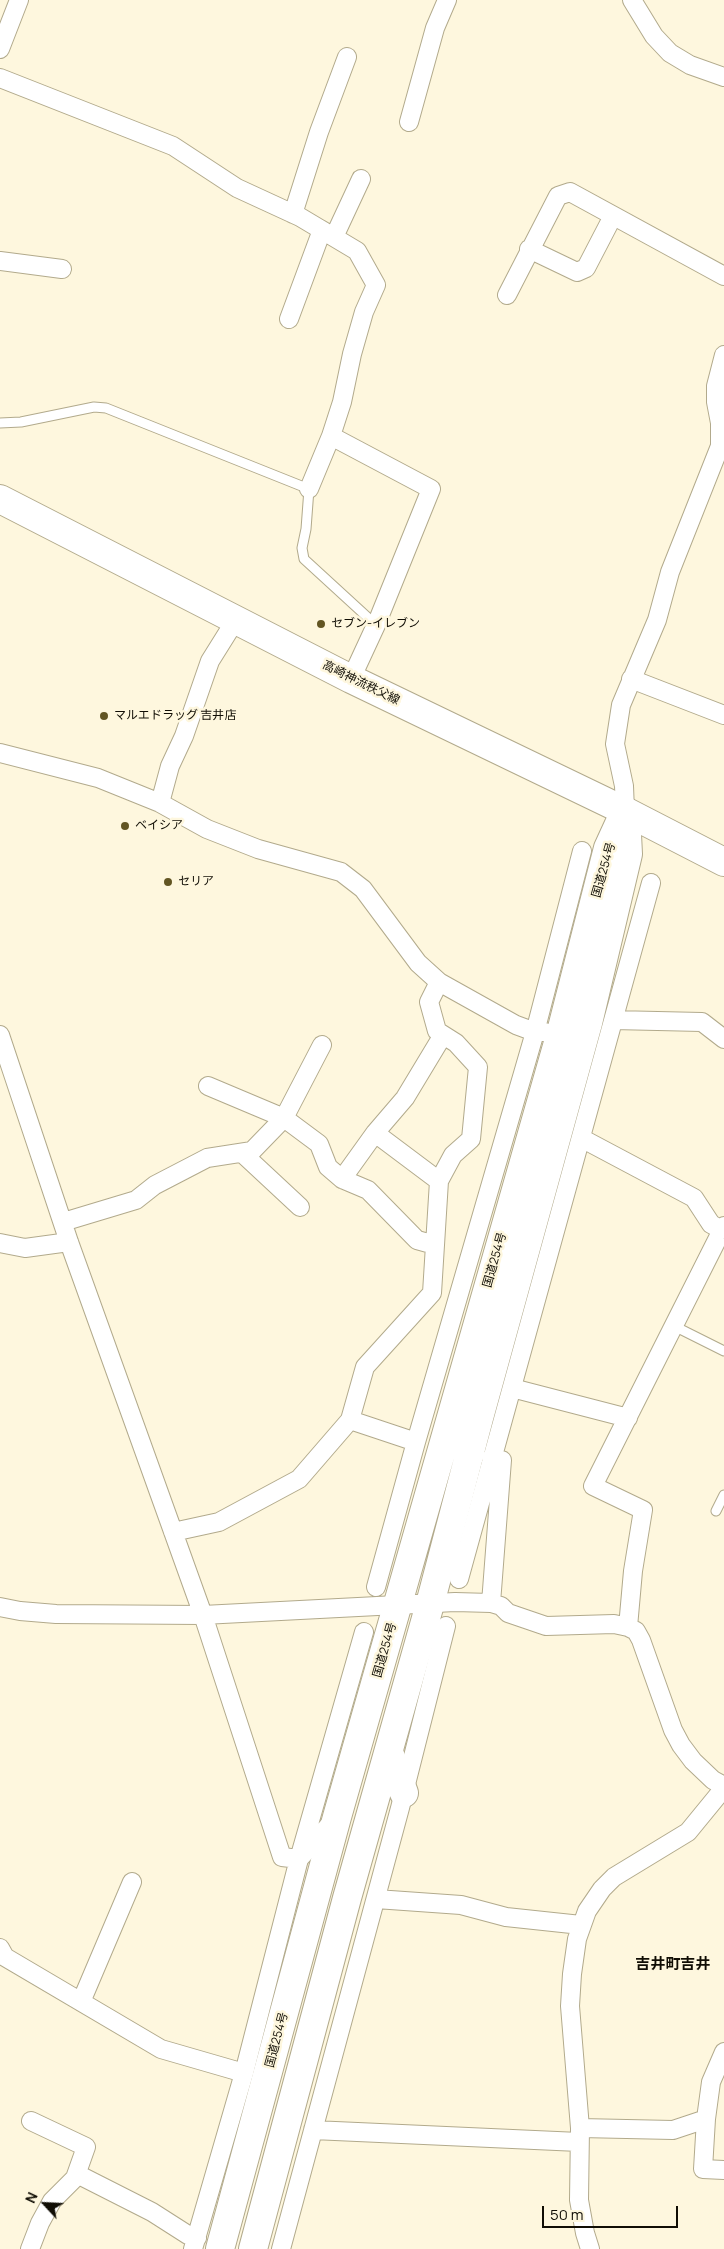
<!DOCTYPE html>
<html>
<head>
<meta charset="utf-8">
<style>
  body { margin:0 }
  #map { position:relative; width:724px; height:2249px; overflow:hidden; background:#fef7de; font-family:Manrope,sans-serif }
  canvas { display:block }
  .north { position:absolute; left:20px; top:2179px; width:50px; height:50px; -webkit-text-stroke:4px #fef7de; paint-order:stroke; rotate:295deg; font-size:14px; font-weight:700; line-height:20px; text-align:center; color:#100d04 }
  .north::after { content:''; display:block; margin:auto; width:18px; height:22px; background:#100d04; clip-path:polygon(50% 0,100% 100%,50% 72%,0 100%) }
  .scale { position:absolute; left:542px; top:2206px; width:136px; height:22px; box-sizing:border-box; border:2px solid #100d04; border-top:0; padding-left:6px; font-size:15px; line-height:18px; white-space:nowrap; color:#100d04; -webkit-text-stroke:4px #fef7de; paint-order:stroke }
</style>
</head>
<body>
<div id="map">
<canvas width="724" height="2249"></canvas>
<div class="north">N</div>
<div class="scale">50 m</div>
</div>
<script>
const ctx = document.querySelector('canvas').getContext('2d');
ctx.lineJoin = 'round';
const shape = rows => new Path2D(rows.map(r => 'M' + r).join(''));
function strokePath(path, color, width, dash) { ctx.strokeStyle = color; ctx.lineWidth = width; ctx.lineCap = dash ? 'butt' : 'round'; ctx.setLineDash(dash || []); ctx.stroke(path); }
function label(font, color, halo, rows, align = 'center') {
  ctx.font = font + ' Manrope,"Noto Sans JP",sans-serif'; ctx.lineWidth = 5; ctx.setLineDash([]); ctx.textBaseline = 'middle'; ctx.strokeStyle = halo; ctx.fillStyle = color; for (const [text, x, y, turn = 0] of rows) {
    ctx.save(); ctx.translate(x, y); ctx.rotate((+turn || 0) * Math.PI / 180); ctx.textAlign = isNaN(turn) ? turn : align; if (halo) ctx.strokeText(text, 0, 0); ctx.fillText(text, 0, 0); ctx.restore();
  }
}
const service = shape([
  [0,423,21,422,94,407,106,408,309,489,306,529,302,548,304,559,376,625],
  [674,1326,724,1351],
  [716,1511,724,1495]
]);
const minor = shape([
  [632,0,654,36,670,53,690,65,724,77],
  [0,49,19,0],
  [0,78,173,146,237,188,300,217,357,251,376,285,364,312,352,354,342,402,331,436,309,489],
  [409,122,435,28,447,0],
  [293,214,319,132,347,57],
  [334,237,361,179],
  [529,249,577,272,586,268,613,216],
  [0,261,62,269],
  [507,295,558,196,570,192,724,276],
  [289,319,322,230],
  [331,436,431,489,376,625,351,679],
  [631,679,724,715],
  [0,753,98,778,160,803,207,829,258,849,341,872,363,889,418,963,439,982,516,1025,535,1032,545,1032],
  [160,803,170,766,184,736,210,661,235,621],
  [625,811,624,786,615,744,621,705,657,620,670,572,720,446,720,423,716,402,716,386,724,355],
  [613,1020,702,1022,724,1039],
  [0,1035,69,1242,203,1615,282,1857,299,1859,332,1822],
  [208,1086,284,1118,319,1144,328,1167,342,1179,368,1190,417,1240,435,1245],
  [375,1133,439,1181],
  [581,1138,694,1198,711,1224,722,1230],
  [242,1153,300,1207],
  [342,1179,375,1133,405,1098,443,1035],
  [63,1222,136,1200,155,1185,207,1158,252,1151,284,1118,322,1045],
  [0,1243,25,1248,69,1242],
  [512,1388,628,1418],
  [350,1420,416,1442],
  [173,1532,219,1522,299,1479,350,1420,365,1367,432,1293,439,1181,453,1155,471,1139,478,1067,456,1043,437,1031,429,1002,439,982],
  [459,1579,651,883],
  [376,1587,416,1442,535,1032,582,851],
  [491,1603,502,1460,491,1458],
  [0,1607,20,1611,56,1614,203,1615,455,1602,491,1603,501,1606,508,1613,546,1626,614,1624,628,1627,636,1631,641,1640,673,1730,681,1745,693,1761,713,1780,724,1786],
  [628,1627,633,1571,643,1510,593,1486,724,1226],
  [376,1899,461,1905,506,1917,581,1925],
  [0,1948,5,1957,161,2049,244,2073],
  [81,2002,132,1882],
  [724,2052,711,2082,706,2119,703,2169,724,2170],
  [31,2121,86,2147,75,2178],
  [580,2128,673,2130,706,2119],
  [313,2130,579,2142],
  [30,2249,40,2223,52,2201,75,2178,81,2176,152,2212,188,2235,197,2238],
  [193,2249,244,2073,299,1859,364,1632],
  [281,2249,400,1808,446,1626],
  [590,2249,585,2233,579,2200,580,2128,570,2006,572,1974,577,1939,587,1911,602,1889,614,1877,688,1832,724,1788]
]);
const primary = shape([
  [0,499,351,679,625,811,724,862]
]);
const trunk = shape([
  [389,1752,404,1793],
  [220,2249,337,1817,561,1032,608,848,625,811],
  [253,2249,347,1898,430,1604,479,1418,588,1023,628,854,626,815]
]);
const markers = [
  [321,624,5,"#625522"],
  [104,716,5,"#625522"],
  [125,826,5,"#625522"],
  [168,882,5,"#625522"]
];
const poiNames = [
  ["セブン-イレブン",331,624],
  ["マルエドラッグ 吉井店",114,716],
  ["ベイシア",135,826],
  ["セリア",178,882]
];
const streetNames = [
  ["高崎神流秩父線",361,683,26],
  ["国道254号",604,870,-74],
  ["国道254号",495,1260,-74],
  ["国道254号",385,1650,-74],
  ["国道254号",277,2040,-75]
];
const quarterNames = [
  ["吉井町吉井",673,1965]
];
strokePath(service, '#b2aa8c', 11);
strokePath(minor, '#b2aa8c', 20);
strokePath(primary, '#b2aa8c', 30);
strokePath(trunk, '#b2aa8c', 30);
strokePath(service, '#fff', 9);
strokePath(minor, '#fff', 18);
strokePath(primary, '#fff', 28);
strokePath(trunk, '#fff', 28);
for (const [x, y, r, color] of markers) { const dot = new Path2D(); dot.arc(x, y, r, 0, 2 * Math.PI); ctx.fillStyle = color; ctx.fill(dot); strokePath(dot, '#fef7de', 2); }
label('12px', '#100d04', '#fef7de', poiNames, 'left');
label('12px', '#100d04', '#fef7de', streetNames);
label('bold 15px', '#100d04', '#fef7de', quarterNames);
</script>
</body>
</html>
